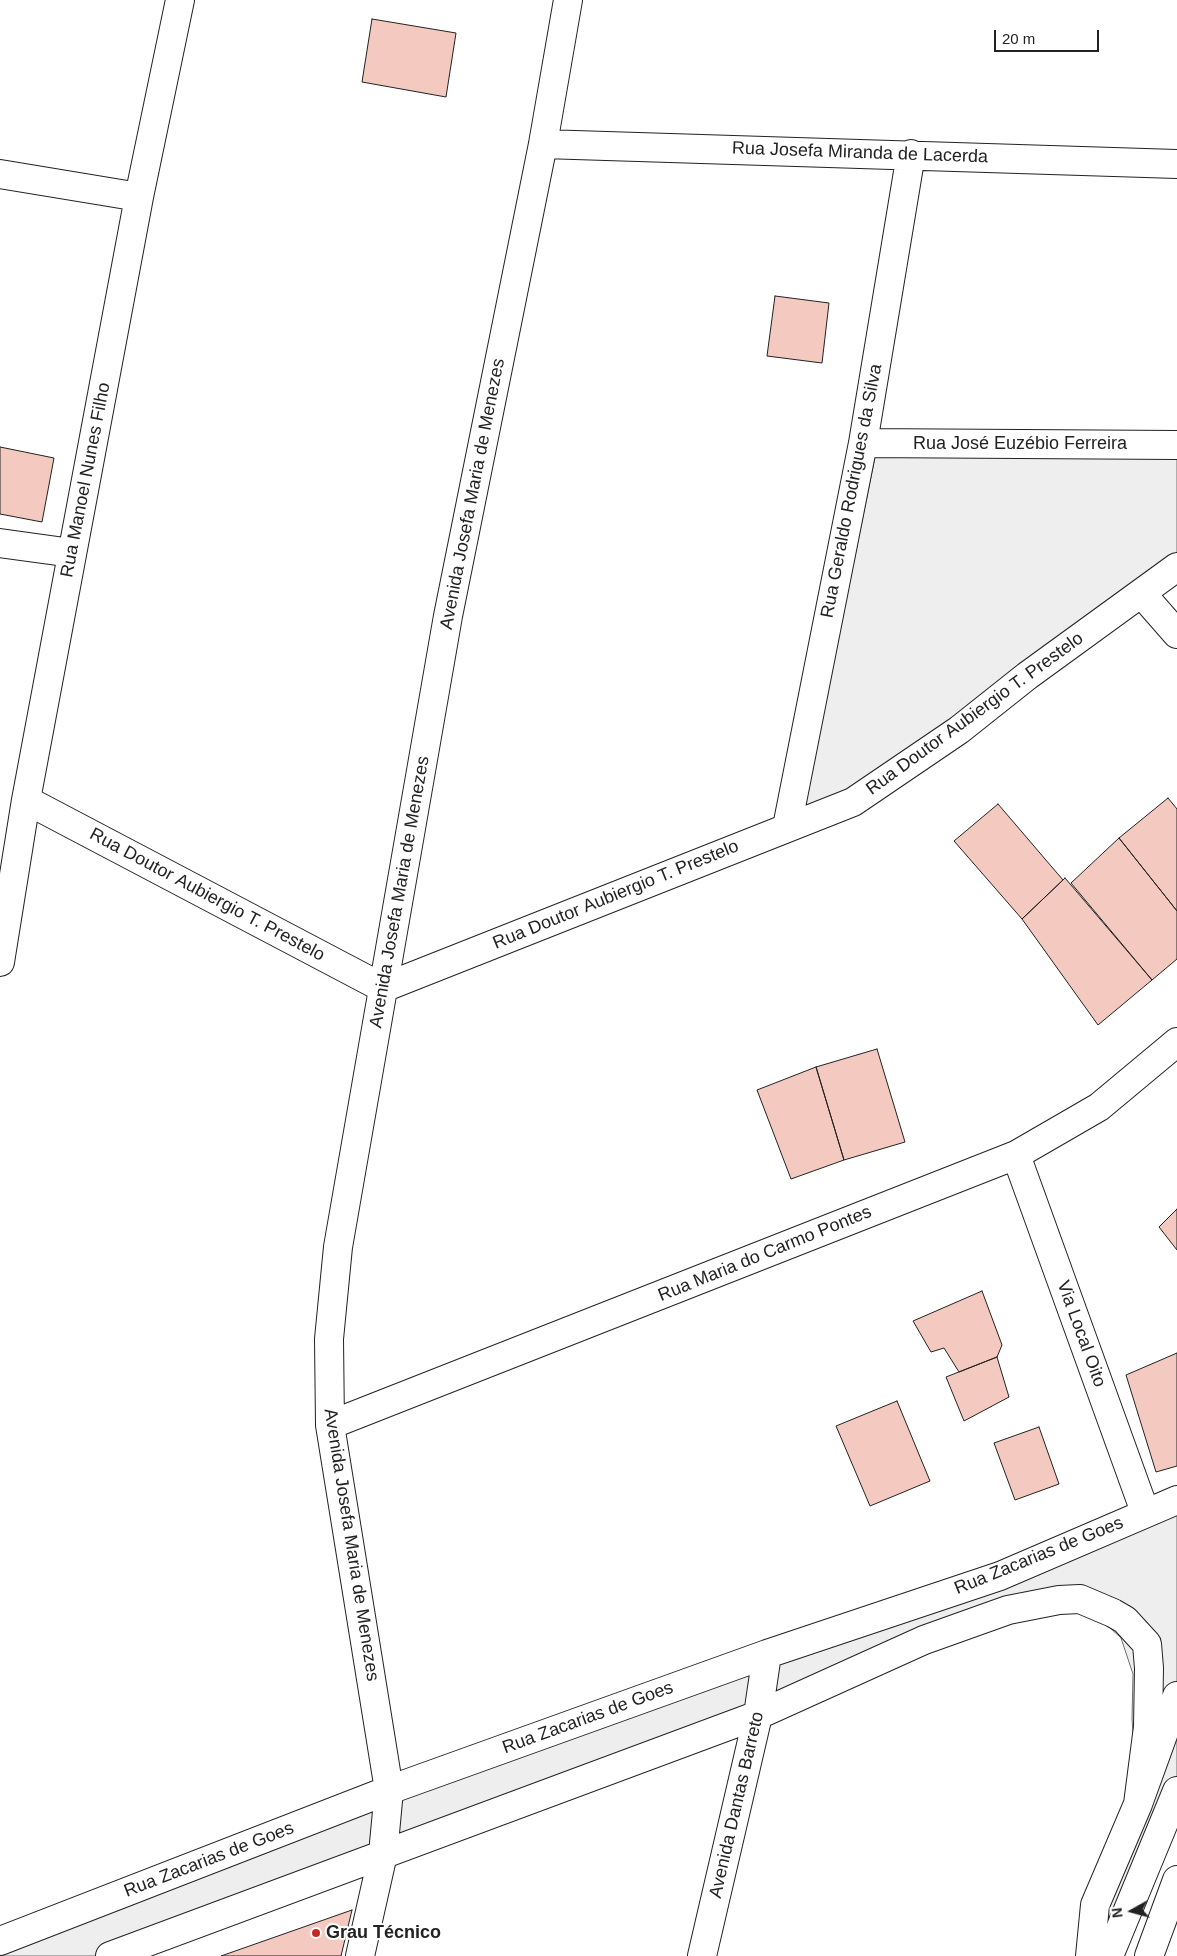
<!DOCTYPE html>
<html>
<head>
<meta charset="utf-8">
<style>
  body { margin:0 }
  #map { position:relative; width:1177px; height:1956px; overflow:hidden; background:#fff; font-family:Helvetica,sans-serif }
  canvas { display:block }
  .north { position:absolute; left:1107px; top:1886px; width:50px; height:50px; -webkit-text-stroke:4px #fff; paint-order:stroke; rotate:263deg; font-size:14px; font-weight:700; line-height:20px; text-align:center; color:#222 }
  .north::after { content:''; display:block; margin:auto; width:18px; height:22px; background:#222; clip-path:polygon(50% 0,100% 100%,50% 72%,0 100%) }
  .scale { position:absolute; left:994px; top:30px; width:105px; height:22px; box-sizing:border-box; border:2px solid #222; border-top:0; padding-left:6px; font-size:15px; line-height:18px; white-space:nowrap; color:#222; -webkit-text-stroke:4px #fff; paint-order:stroke }
</style>
</head>
<body>
<div id="map">
<canvas width="1177" height="1956"></canvas>
<div class="north">N</div>
<div class="scale">20 m</div>
</div>
<script>
const ctx = document.querySelector('canvas').getContext('2d');
ctx.lineJoin = 'round';
function paint(path, color) { ctx.fillStyle = color; ctx.fill(path, 'evenodd'); }
const shape = rows => new Path2D(rows.map(r => 'M' + r).join(''));
function strokePath(path, color, width, dash) { ctx.strokeStyle = color; ctx.lineWidth = width; ctx.lineCap = dash ? 'butt' : 'round'; ctx.setLineDash(dash || []); ctx.stroke(path); }
function label(font, color, halo, rows, align = 'center') {
  ctx.font = font + ' Helvetica,sans-serif'; ctx.lineWidth = 4; ctx.setLineDash([]); ctx.textBaseline = 'middle'; ctx.strokeStyle = halo; ctx.fillStyle = color; for (const [text, x, y, turn = 0] of rows) {
    ctx.save(); ctx.translate(x, y); ctx.rotate((+turn || 0) * Math.PI / 180); ctx.textAlign = isNaN(turn) ? turn : align; if (halo) ctx.strokeText(text, 0, 0); ctx.fillText(text, 0, 0); ctx.restore();
  }
}
const green = shape([
  [1177,456,1177,554,851,792,804,808,875,457,1177,456],
  [1177,1500,1177,1791,1109,1956,1090,1956,1138,1804,1132,1719,1133,1674,1121,1638,1095,1614,1059,1604,113,1956,0,1956,0,1941,1177,1500]
]);
const building = shape([
  [372,19,456,33,446,97,362,82,372,19],
  [775,296,829,303,822,363,767,356,775,296],
  [0,447,54,458,42,522,0,514,0,447],
  [1168,798,1177,809,1177,911,1119,838,1168,798],
  [998,804,1063,880,1022,919,954,841,998,804],
  [1119,838,1177,911,1177,959,1152,980,1071,883,1119,838],
  [1065,878,1152,980,1098,1025,1022,919,1065,878],
  [877,1049,905,1142,844,1160,816,1067,877,1049],
  [816,1067,844,1160,791,1179,757,1090,816,1067],
  [1177,1209,1177,1250,1159,1227,1177,1209],
  [982,1291,1002,1345,997,1357,959,1372,944,1348,931,1352,913,1321,982,1291],
  [1177,1353,1177,1466,1156,1472,1126,1375,1177,1353],
  [997,1357,1009,1397,964,1421,946,1377,997,1357],
  [897,1401,930,1481,870,1506,836,1426,897,1401],
  [1039,1427,1059,1484,1015,1500,994,1443,1039,1427],
  [352,1910,341,1956,221,1956,352,1910]
]);
const minor = shape([
  [543,144,1177,164],
  [0,174,139,197],
  [863,443,1177,445],
  [0,543,72,553],
  [1142,594,1177,634],
  [26,800,383,988,853,802,959,730,1027,676,1177,567],
  [787,827,863,443,911,154],
  [0,962,26,800,139,197,180,0],
  [1016,1155,1145,1512],
  [330,1425,1016,1155,1099,1107,1177,1042],
  [0,1941,389,1790,767,1654,1000,1576,1177,1500],
  [110,1956,758,1715,924,1640,1008,1610,1059,1600,1080,1599,1113,1613,1125,1620,1147,1644,1149,1668,1148,1727,1138,1804],
  [360,1956,383,1854,389,1790,330,1425,329,1339,338,1247,448,616,543,144,568,0],
  [702,1956,758,1715,767,1654],
  [1090,1956,1095,1905,1138,1804,1177,1696]
]);
const major = shape([
  [1109,1956,1177,1791],
  [1149,1956,1177,1880]
]);
const markers = [
  [316,1933,5,"#c62828"]
];
const streetNames = [
  ["Rua Josefa Miranda de Lacerda",860,153,2],
  ["Rua José Euzébio Ferreira",1020,444],
  ["Rua Manoel Nunes Filho",86,480,-79],
  ["Rua Geraldo Rodrigues da Silva",852,491,-79],
  ["Avenida Josefa Maria de Menezes",473,494,-79],
  ["Rua Doutor Aubiergio T. Prestelo",975,714,-36],
  ["Avenida Josefa Maria de Menezes",400,892,-80],
  ["Rua Doutor Aubiergio T. Prestelo",207,895,28],
  ["Rua Doutor Aubiergio T. Prestelo",616,895,-22],
  ["Rua Maria do Carmo Pontes",765,1254,-22],
  ["Via Local Oito",1081,1334,70],
  ["Avenida Josefa Maria de Menezes",351,1545,81],
  ["Rua Zacarias de Goes",1039,1556,-22],
  ["Rua Zacarias de Goes",588,1718,-20],
  ["Avenida Dantas Barreto",737,1805,-77],
  ["Rua Zacarias de Goes",209,1860,-21]
];
const poiNames = [
  ["Grau Técnico",326,1933]
];
paint(green, '#eee');
strokePath(green, '#6f6f6f', 1);
paint(building, '#f3c9c0');
strokePath(building, '#222', 1);
strokePath(minor, '#222', 30);
strokePath(major, '#222', 30);
strokePath(minor, '#fff', 28);
strokePath(major, '#fff', 28);
for (const [x, y, r, color] of markers) { const dot = new Path2D(); dot.arc(x, y, r, 0, 2 * Math.PI); ctx.fillStyle = color; ctx.fill(dot); strokePath(dot, '#fff', 2); }
label('18px', '#222', '#fff', streetNames);
label('bold 18px', '#222', '#fff', poiNames, 'left');
</script>
</body>
</html>
